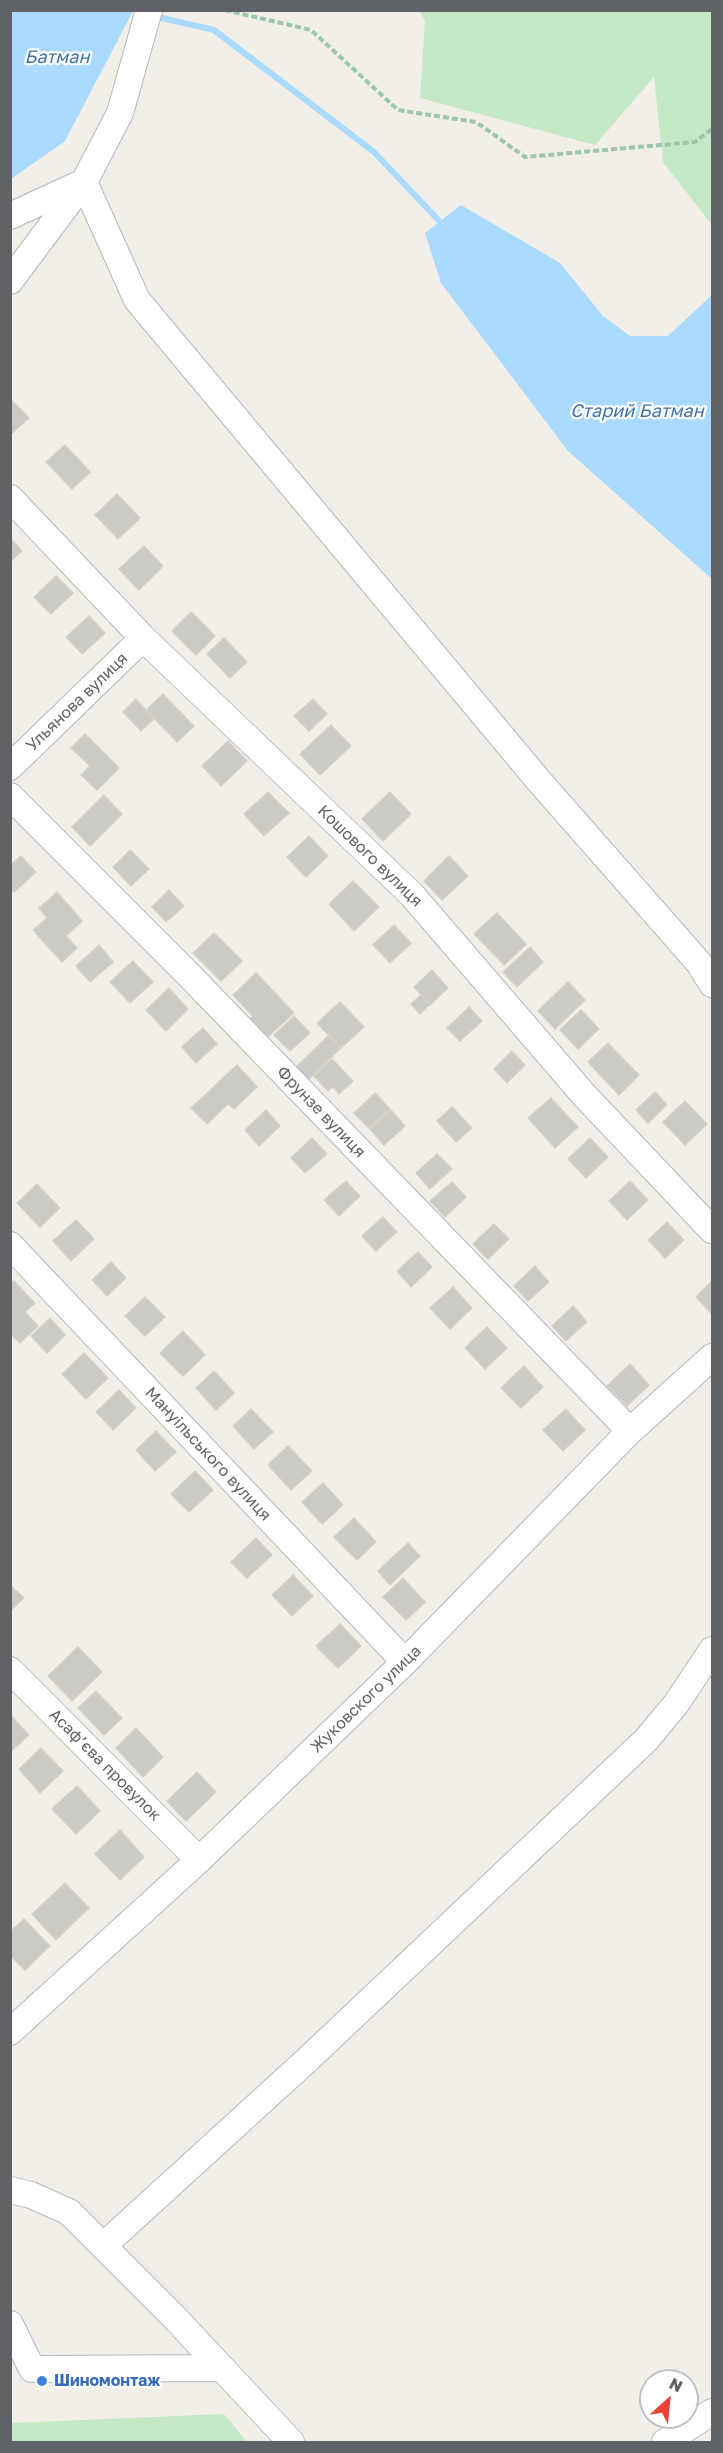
<!DOCTYPE html>
<html>
<head>
<meta charset="utf-8">
<style>
  body { margin:0 }
  #map { position:relative; width:723px; height:2453px; overflow:hidden; background:#f1efe8; font-family:"Golos Text",sans-serif }
  canvas { display:block }
  .frame { position:absolute; inset:0; border:12px solid #5f6368; pointer-events:none }
  .north { position:absolute; left:639px; top:2369px; width:60px; height:60px; box-sizing:border-box; background:#fff; border:2px solid #bfc1c3; border-radius:50%; rotate:27deg; font-size:16px; font-weight:700; line-height:24px; text-align:center; color:#5f6368 }
  .north::after { content:''; display:block; margin:auto; width:21px; height:27px; background:#ea4335; clip-path:polygon(50% 0,100% 100%,50% 72%,0 100%) }
</style>
</head>
<body>
<div id="map">
<canvas width="723" height="2453"></canvas>
<div class="frame"></div>
<div class="north">N</div>
</div>
<script>
const ctx = document.querySelector('canvas').getContext('2d');
ctx.lineJoin = 'round';
function paint(path, color) { ctx.fillStyle = color; ctx.fill(path, 'evenodd'); }
const shape = rows => new Path2D(rows.map(r => 'M' + r).join(''));
function strokePath(path, color, width, dash) { ctx.strokeStyle = color; ctx.lineWidth = width; ctx.lineCap = dash ? 'butt' : 'round'; ctx.setLineDash(dash || []); ctx.stroke(path); }
function label(font, color, halo, rows, align = 'center') {
  ctx.font = font + ' "Golos Text",sans-serif'; ctx.lineWidth = 4.5; ctx.setLineDash([]); ctx.textBaseline = 'middle'; ctx.strokeStyle = halo; ctx.fillStyle = color; for (const [text, x, y, turn = 0] of rows) {
    ctx.save(); ctx.translate(x, y); ctx.rotate((+turn || 0) * Math.PI / 180); ctx.textAlign = isNaN(turn) ? turn : align; if (halo) ctx.strokeText(text, 0, 0); ctx.fillText(text, 0, 0); ctx.restore();
  }
}
const green = shape([
  [419,11,712,11,712,225,663,162,654,77,595,145,420,98,425,20],
  [224,2414,247,2442,11,2442,11,2423]
]);
const water = shape([
  [11,10,133,11,65,141,11,179],
  [461,205,560,263,603,316,630,336,668,336,712,295,712,579,568,451,441,283,425,233]
]);
const stream = shape([
  [153,16,214,30,374,152,445,227]
]);
const building = shape([
  [10,399,29,418,10,435,10,399],
  [65,445,90,472,72,489,46,462,65,445],
  [117,494,140,518,118,539,95,515,117,494],
  [10,538,22,551,10,562,10,538],
  [144,546,163,566,139,590,119,569,144,546],
  [56,576,73,593,51,614,34,597,56,576],
  [191,612,215,636,196,655,172,631,191,612],
  [89,616,105,633,82,654,66,637,89,616],
  [224,638,247,662,230,678,207,654,224,638],
  [163,694,194,726,177,742,146,710,163,694],
  [136,699,154,719,141,731,123,712,136,699],
  [313,699,327,714,309,731,294,716,313,699],
  [331,725,351,746,320,775,300,754,331,725],
  [85,734,119,768,97,790,81,775,90,766,71,748,85,734],
  [228,741,247,761,221,786,202,766,228,741],
  [268,792,289,813,264,836,244,814,268,792],
  [390,792,411,814,383,841,362,819,390,792],
  [104,795,122,814,90,846,72,827,104,795],
  [309,836,328,856,306,877,287,857,309,836],
  [130,850,149,869,131,886,113,867,130,850],
  [21,856,36,872,14,892,10,888,10,865,21,856],
  [449,856,468,876,442,900,424,881,449,856],
  [353,881,379,907,354,931,329,904,353,881],
  [169,890,184,906,166,922,152,907,169,890],
  [57,892,82,921,66,936,77,948,62,962,33,930,47,918,39,908,57,892],
  [497,913,526,944,504,965,474,934,497,913],
  [394,925,411,943,390,963,373,945,394,925],
  [214,933,242,961,221,981,193,953,214,933],
  [99,945,113,962,90,982,76,966,99,945],
  [530,947,543,962,517,987,503,972,530,947],
  [133,961,153,982,130,1003,110,982,133,961],
  [432,970,448,988,430,1005,414,987,432,970],
  [256,973,294,1013,263,1041,246,1023,253,1016,233,995,256,973],
  [568,982,585,1000,555,1029,538,1011,568,982],
  [169,988,188,1009,166,1031,146,1010,169,988],
  [421,995,430,1004,420,1014,411,1004,421,995],
  [340,1002,364,1027,341,1048,317,1023,340,1002],
  [469,1007,482,1021,460,1041,447,1028,469,1007],
  [581,1010,599,1029,578,1049,560,1030,581,1010],
  [294,1016,310,1033,290,1051,274,1035,294,1016],
  [203,1028,217,1044,196,1063,182,1047,203,1028],
  [329,1035,341,1048,308,1080,296,1067,329,1035],
  [608,1043,639,1075,619,1095,588,1062,608,1043],
  [512,1051,525,1065,507,1083,494,1069,512,1051],
  [332,1059,353,1081,339,1094,333,1087,328,1091,314,1076,332,1059],
  [237,1065,257,1087,234,1109,228,1104,207,1124,191,1108,237,1065],
  [655,1092,667,1105,648,1123,636,1110,655,1092],
  [375,1093,390,1109,369,1128,354,1113,375,1093],
  [551,1098,578,1127,555,1148,528,1118,551,1098],
  [685,1101,707,1124,685,1145,663,1122,685,1101],
  [452,1107,472,1128,456,1142,437,1121,452,1107],
  [266,1110,280,1126,259,1146,245,1130,266,1110],
  [391,1110,405,1126,384,1145,370,1129,391,1110],
  [312,1138,327,1154,305,1173,291,1158,312,1138],
  [590,1138,608,1157,586,1178,568,1159,590,1138],
  [437,1154,452,1169,430,1189,416,1173,437,1154],
  [346,1181,360,1196,339,1216,324,1200,346,1181],
  [630,1181,648,1200,627,1220,609,1201,630,1181],
  [452,1182,466,1197,445,1217,430,1201,452,1182],
  [37,1184,60,1208,40,1227,17,1203,37,1184],
  [383,1217,397,1232,376,1251,362,1236,383,1217],
  [76,1220,94,1239,71,1261,53,1241,76,1220],
  [667,1222,684,1240,665,1258,648,1240,667,1222],
  [494,1224,509,1239,488,1259,473,1244,494,1224],
  [418,1252,432,1267,411,1287,397,1271,418,1252],
  [111,1262,126,1278,107,1296,92,1280,111,1262],
  [535,1266,549,1282,528,1301,514,1286,535,1266],
  [14,1281,35,1303,25,1312,38,1326,20,1343,10,1333,10,1284,14,1281],
  [712,1281,712,1314,696,1297,712,1281],
  [453,1287,472,1308,450,1329,430,1308,453,1287],
  [145,1297,165,1317,145,1336,125,1316,145,1297],
  [573,1306,587,1322,566,1341,552,1326,573,1306],
  [50,1318,65,1335,47,1353,31,1336,50,1318],
  [487,1327,507,1348,485,1369,465,1348,487,1327],
  [183,1331,205,1355,183,1376,160,1353,183,1331],
  [84,1353,108,1378,86,1399,62,1374,84,1353],
  [630,1364,649,1385,627,1406,607,1386,630,1364],
  [524,1366,543,1387,521,1408,501,1388,524,1366],
  [214,1371,234,1393,216,1410,196,1388,214,1371],
  [119,1390,136,1408,113,1430,96,1412,119,1390],
  [251,1409,273,1432,254,1449,233,1426,251,1409],
  [566,1409,585,1430,563,1451,543,1430,566,1409],
  [156,1431,176,1452,155,1471,136,1450,156,1431],
  [288,1446,312,1471,291,1490,268,1465,288,1446],
  [195,1471,213,1490,189,1512,171,1494,195,1471],
  [323,1483,343,1505,322,1524,302,1502,323,1483],
  [354,1518,376,1542,357,1560,334,1537,354,1518],
  [256,1538,272,1555,247,1578,231,1562,256,1538],
  [408,1543,420,1556,390,1585,378,1571,408,1543],
  [293,1575,313,1596,292,1616,272,1595,293,1575],
  [403,1578,425,1602,406,1620,383,1597,403,1578],
  [10,1585,24,1598,10,1611,10,1585],
  [340,1624,361,1646,338,1668,316,1646,340,1624],
  [78,1647,102,1672,72,1701,48,1676,78,1647],
  [96,1691,122,1718,104,1735,78,1708,96,1691],
  [10,1715,29,1735,10,1752,10,1715],
  [136,1728,163,1757,143,1777,116,1748,136,1728],
  [41,1748,63,1771,40,1793,19,1769,41,1748],
  [197,1772,216,1792,186,1821,167,1801,197,1772],
  [77,1786,100,1811,76,1834,52,1809,77,1786],
  [120,1830,144,1857,120,1880,95,1854,120,1830],
  [65,1883,89,1908,56,1940,32,1914,65,1883],
  [24,1919,50,1946,25,1970,10,1955,10,1932,24,1919]
]);
const path = shape([
  [225,10,311,30,398,110,476,122,525,157,695,142,712,129]
]);
const minor = shape([
  [10,216,84,182,137,300,539,781,699,963,712,984],
  [10,281,84,182,120,113,149,10],
  [10,498,143,638,412,895,584,1095,712,1230],
  [10,767,143,638],
  [10,796,186,972,630,1431],
  [10,1245,405,1662],
  [10,1670,199,1860],
  [10,2032,199,1860,405,1662,630,1431,712,1357],
  [10,2190,31,2195,69,2212,175,2318,291,2442],
  [103,2246,307,2060,646,1740,676,1704,712,1650],
  [10,2324,32,2369,220,2368],
  [665,2442,712,2412]
]);
const markers = [
  [42,2381,6,"#3f7fe0"]
];
const streetNames = [
  ["Ульянова вулиця",77,702,-44],
  ["Кошового вулиця",370,856,44],
  ["Фрунзе вулиця",321,1112,46],
  ["Мануільського вулиця",208,1454,47],
  ["Жуковского улица",366,1699,-44],
  ["Асаф’єва провулок",105,1765,45]
];
const shopNames = [
  ["Шиномонтаж",54,2381]
];
const waterNames = [
  ["Батман",57,57],
  ["Старий Батман",637,411]
];
paint(green, '#c5e8c5');
paint(water, '#aadaff');
strokePath(stream, '#aadaff', 6);
paint(building, '#cccac5');
strokePath(building, '#d6d1c6', 1.5);
strokePath(minor, '#b5b8bc', 28);
strokePath(path, '#9cc7a9', 4, [6, 3]);
strokePath(minor, '#fff', 26);
for (const [x, y, r, color] of markers) { const dot = new Path2D(); dot.arc(x, y, r, 0, 2 * Math.PI); ctx.fillStyle = color; ctx.fill(dot); strokePath(dot, '#fff', 2); }
label('16px', '#5f6368', '#fff', streetNames);
label('bold 16px', '#366cbe', '#fff', shopNames, 'left');
label('italic 18px', '#4174aa', '#fff', waterNames);
</script>
</body>
</html>
